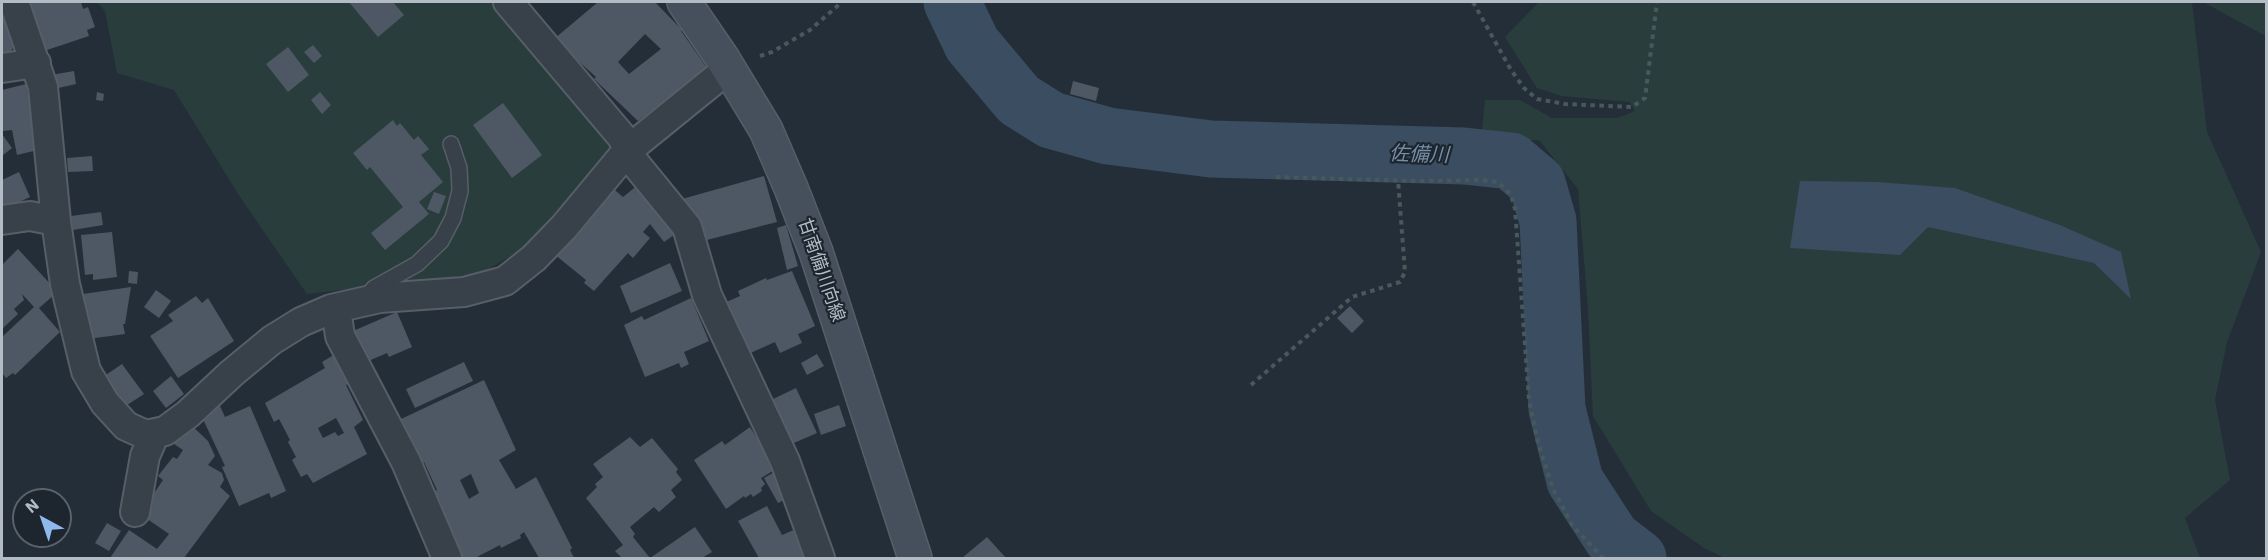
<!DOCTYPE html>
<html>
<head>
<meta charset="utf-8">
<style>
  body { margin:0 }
  #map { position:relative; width:2268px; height:560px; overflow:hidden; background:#242e38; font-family:"IBM Plex Sans",sans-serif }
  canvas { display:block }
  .frame { position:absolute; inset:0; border:3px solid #b3bbc5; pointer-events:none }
  .north { position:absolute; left:12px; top:488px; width:60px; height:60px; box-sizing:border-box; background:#1d252e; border:2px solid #59616a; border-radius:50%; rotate:320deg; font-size:16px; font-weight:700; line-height:24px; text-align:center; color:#b3bbc5 }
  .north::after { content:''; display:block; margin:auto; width:21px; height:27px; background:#8fb9ed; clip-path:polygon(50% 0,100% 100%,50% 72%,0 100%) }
</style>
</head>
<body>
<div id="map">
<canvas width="2268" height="560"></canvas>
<div class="frame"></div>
<div class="north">N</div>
</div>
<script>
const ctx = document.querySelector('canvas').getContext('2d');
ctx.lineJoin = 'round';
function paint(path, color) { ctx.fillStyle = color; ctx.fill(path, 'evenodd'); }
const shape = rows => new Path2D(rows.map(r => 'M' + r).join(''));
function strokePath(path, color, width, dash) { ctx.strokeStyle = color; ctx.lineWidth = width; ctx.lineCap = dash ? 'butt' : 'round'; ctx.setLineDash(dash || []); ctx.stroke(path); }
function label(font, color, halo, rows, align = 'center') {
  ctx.font = font + ' "IBM Plex Sans","Noto Sans JP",sans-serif'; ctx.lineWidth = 4.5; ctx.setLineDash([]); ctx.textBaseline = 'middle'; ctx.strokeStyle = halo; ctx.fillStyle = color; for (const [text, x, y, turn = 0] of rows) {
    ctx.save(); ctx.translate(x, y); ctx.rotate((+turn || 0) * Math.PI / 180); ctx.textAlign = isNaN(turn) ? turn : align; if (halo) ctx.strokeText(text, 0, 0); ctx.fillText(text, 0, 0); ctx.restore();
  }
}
const green = shape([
  [97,2,489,2,503,6,615,142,526,247,480,274,307,294,240,197,174,90,117,73,105,11],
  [1539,2,2192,2,2207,132,2261,252,2227,342,2215,400,2230,480,2185,518,2200,558,1725,558,1704,548,1651,511,1593,416,1588,308,1578,189,1539,140,1481,141,1485,100,1520,100,1552,118,1617,118,1635,111,1630,102,1562,96,1537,88,1505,37],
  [2203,2,2266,2,2266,36]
]);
const water = shape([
  [1800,181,1877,182,1955,188,2060,225,2121,252,2131,299,2094,263,1928,227,1900,255,1790,248]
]);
const river = shape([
  [952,2,972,44,1019,100,1051,120,1108,136,1211,149,1464,156,1511,161,1537,183,1548,221,1557,409,1575,481,1612,538,1638,558]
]);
const building = shape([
  [26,2,81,2,83,9,88,7,95,27,87,30,89,36,44,51],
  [349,2,393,2,404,15,378,37],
  [598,2,655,2,682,30,681,31,707,68,638,121,594,79,596,77,554,39],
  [645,34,661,49,629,74,618,62],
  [5,12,14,37,10,39,13,48,11,51,2,53,2,13],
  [313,45,322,56,314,63,304,52],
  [288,47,309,75,288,92,266,64],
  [74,71,76,84,54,89,51,75],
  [1073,81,1099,88,1096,101,1070,94],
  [26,84,38,150,17,155,12,130,3,131,2,90],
  [97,92,104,94,103,101,96,100],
  [320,92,331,105,322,114,311,100],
  [503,103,542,155,512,178,473,125],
  [393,120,397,126,400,123,414,140,418,136,429,149,421,155,443,182,419,202,429,214,385,250,371,233,403,207,370,167,367,170,353,153],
  [2,134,12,148,2,156],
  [92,156,93,171,68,172,67,158],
  [19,172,30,197,2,210,2,180],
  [764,176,777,222,703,241,682,199],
  [644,180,678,232,664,242,650,224,643,232,650,238,633,258,628,253,594,291,584,283,586,280,554,254,610,186,623,197],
  [434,192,446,196,439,214,427,209],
  [101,212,103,225,73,230,71,216],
  [786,225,798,266,787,270,777,228],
  [112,232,117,277,93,280,93,274,85,275,81,235],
  [18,249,53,287,50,290,54,295,39,308,60,332,15,375,13,373,6,378,2,373,2,337,34,307,22,294,24,300,14,309,18,314,2,329,2,265],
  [670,263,682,291,631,313,620,286],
  [129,271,138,272,137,284,128,283],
  [792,271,815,326,798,334,802,343,780,353,775,342,746,355,724,303,740,296,738,291,766,278,767,280],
  [131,287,125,324,123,324,125,334,88,339,83,294],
  [156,290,171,301,159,318,144,307],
  [196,296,202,303,208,298,234,341,178,378,150,336,173,321,168,315],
  [691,298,709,341,684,352,689,364,681,368,679,363,645,377,624,325,642,316,644,320],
  [1350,306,1364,321,1352,333,1337,318],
  [397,312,412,347,389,357,387,353,366,362,353,331],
  [337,353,351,382,346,385,363,420,354,427,367,454,313,483,307,474,301,477,292,460,296,457,288,442,290,440,279,419,274,422,265,403,325,368,322,362],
  [336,418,344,433,338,436,335,432,323,438,318,428],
  [817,354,824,366,807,375,801,363],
  [464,362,473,381,415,408,406,389],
  [122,364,144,394,121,409,100,379],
  [171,376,184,394,166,408,153,391],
  [484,380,516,450,499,460,516,489,536,477,572,548,570,550,574,558,539,558,524,532,520,535,521,538,501,548,500,545,475,558,463,558,432,492,437,490,424,462,420,463,401,419],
  [471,474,479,493,469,499,460,480],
  [796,388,817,433,787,446,767,402],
  [839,405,846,426,821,435,814,414],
  [220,406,225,417,250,406,286,491,271,498,269,493,239,506,222,467,225,466,201,415],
  [188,422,208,441,215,456,208,465,222,473,224,480,220,487,230,496,184,558,110,558,129,530,157,549,169,534,140,514,163,480,158,476,173,457,177,459,183,450,171,442],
  [750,427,776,469,761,478,765,484,761,488,762,491,753,497,751,494,745,498,744,496,726,509,694,460,722,441,725,445],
  [630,437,640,447,652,438,678,469,676,472,682,480,671,490,676,497,659,512,654,507,630,527,635,534,633,537,650,558,622,558,615,551,623,545,586,498,597,487,595,484,603,477,593,464],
  [778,470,788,498,778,503,764,478],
  [767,506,782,535,796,529,808,556,805,558,759,558,738,521],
  [107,523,121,531,109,551,95,543],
  [695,527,712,552,702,558,650,558],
  [987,537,1006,558,962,558]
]);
const path = shape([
  [1473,2,1511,70,1524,88,1537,99,1565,104,1632,107,1645,98,1657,2],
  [760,56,772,52,810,30,842,2],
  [1276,177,1418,181,1481,180,1498,182,1511,195,1515,209,1529,400,1538,443,1553,489,1572,525,1603,558],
  [1251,385,1352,297,1400,282,1405,272,1398,180]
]);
const service = shape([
  [368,296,374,288,417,264,441,241,453,218,460,191,459,168,451,144]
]);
const minor = shape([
  [14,2,43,87,56,221,65,284,86,371,105,403,126,426,146,435,165,431,188,414,232,373,272,340,301,322,331,309,380,298,464,292,505,281,534,258,564,227,628,150,729,68],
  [508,2,622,137,634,162,687,227,707,295,785,461,820,558],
  [2,68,36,63],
  [2,220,30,216,56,221],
  [336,309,340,336,406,462,447,558],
  [135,512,145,456,155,433]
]);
const secondary = shape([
  [684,2,723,59,766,130,791,188,816,252,915,558]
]);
const streetNames = [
  ["甘南備川向線",821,270,71]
];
const waterNames = [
  ["佐備川",1419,155,2]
];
paint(green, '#2a3d3d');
paint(water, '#3b4d60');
strokePath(river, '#3b4d60', 57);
paint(building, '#4d5864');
strokePath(service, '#565e67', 18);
strokePath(minor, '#565e67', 32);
strokePath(secondary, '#565e67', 36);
strokePath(path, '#48595b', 4, [4.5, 4.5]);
strokePath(service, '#384049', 15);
strokePath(minor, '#384049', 28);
strokePath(secondary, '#464f5c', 33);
label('18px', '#b3bbc5', '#1d252e', streetNames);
label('italic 20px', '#768da6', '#1d252e', waterNames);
</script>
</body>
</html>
